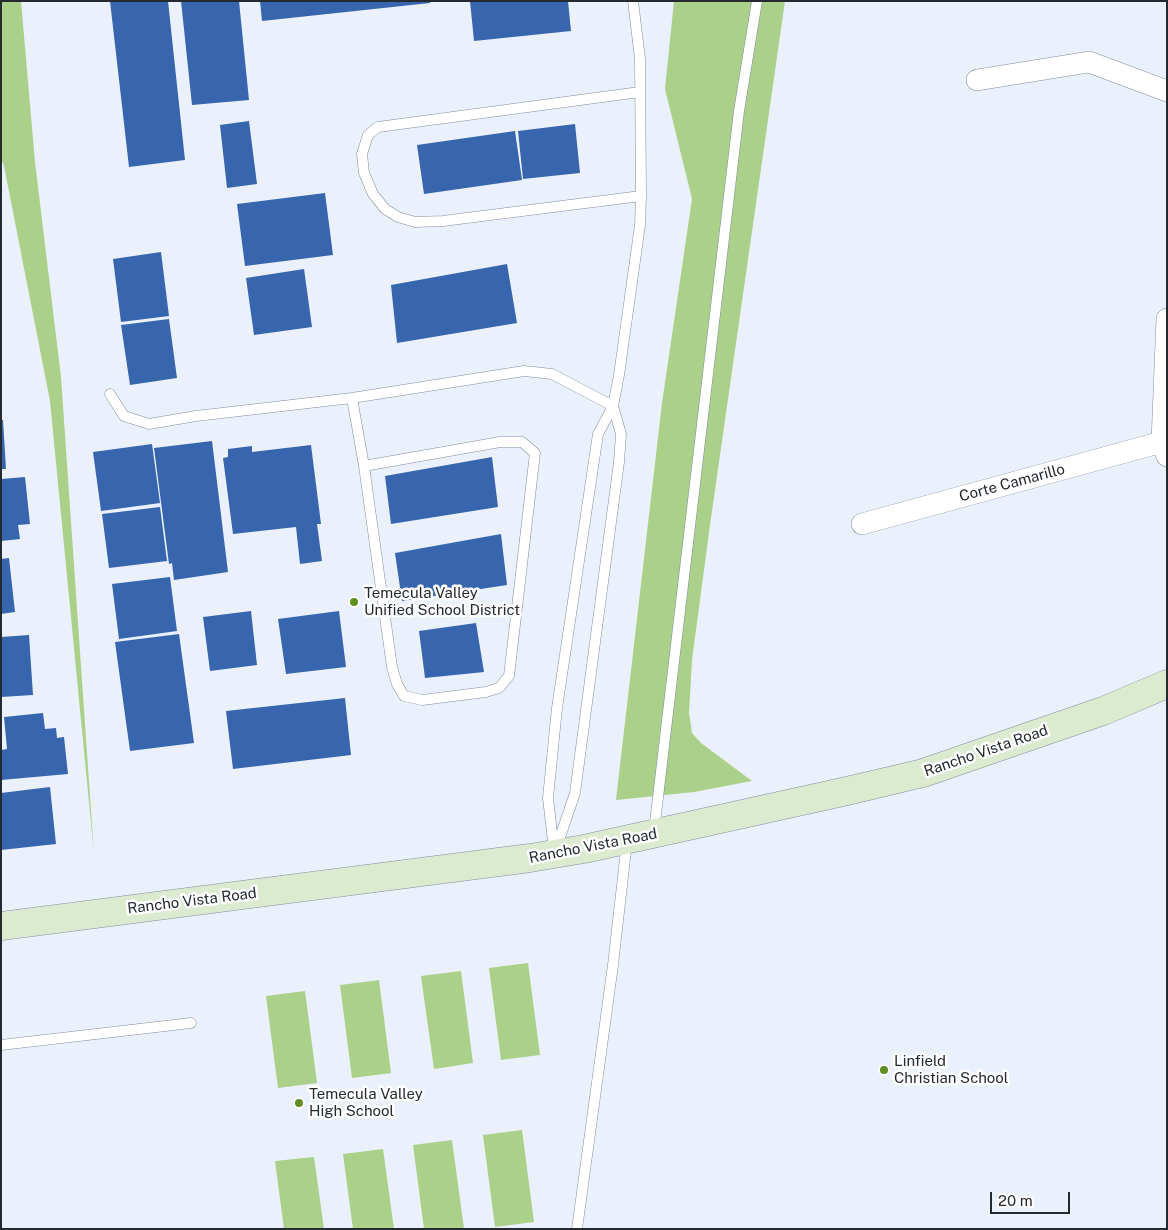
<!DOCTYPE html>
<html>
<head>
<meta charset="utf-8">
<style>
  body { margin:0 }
  #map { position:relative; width:1168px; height:1230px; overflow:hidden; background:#eaf1fc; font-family:"Public Sans",sans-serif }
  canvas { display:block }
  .frame { position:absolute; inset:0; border:2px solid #252a30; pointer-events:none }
  .scale { position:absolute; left:990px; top:1192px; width:80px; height:22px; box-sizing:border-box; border:2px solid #252a30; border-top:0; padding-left:6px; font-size:15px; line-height:18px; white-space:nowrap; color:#252a30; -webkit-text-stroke:4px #fefefe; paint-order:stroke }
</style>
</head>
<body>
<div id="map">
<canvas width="1168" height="1230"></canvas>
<div class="frame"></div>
<div class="scale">20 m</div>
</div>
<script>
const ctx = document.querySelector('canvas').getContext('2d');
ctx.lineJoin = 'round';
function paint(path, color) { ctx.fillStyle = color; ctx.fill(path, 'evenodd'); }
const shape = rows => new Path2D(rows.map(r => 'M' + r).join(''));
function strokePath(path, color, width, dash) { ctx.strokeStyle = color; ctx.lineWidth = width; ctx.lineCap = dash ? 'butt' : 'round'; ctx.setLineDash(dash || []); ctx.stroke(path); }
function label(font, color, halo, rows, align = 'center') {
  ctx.font = font + ' "Public Sans",sans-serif'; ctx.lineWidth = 5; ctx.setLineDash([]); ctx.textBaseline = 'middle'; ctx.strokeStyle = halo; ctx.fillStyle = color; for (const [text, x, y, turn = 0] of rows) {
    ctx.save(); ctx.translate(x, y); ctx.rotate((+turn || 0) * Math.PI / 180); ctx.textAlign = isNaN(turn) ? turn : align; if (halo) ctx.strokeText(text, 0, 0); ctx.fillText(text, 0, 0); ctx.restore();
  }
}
const green = shape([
  [1,1,21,1,35,162,61,377,94,854,50,401,4,166,1,158],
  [674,1,785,1,710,525,692,660,689,713,692,733,701,743,752,781,694,792,616,800,662,403,692,199,665,89],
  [528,963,540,1055,501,1060,489,968],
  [461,971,473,1063,434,1069,421,976],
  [379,980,391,1073,352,1078,340,985],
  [305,991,317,1083,278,1088,266,996],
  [522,1130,534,1222,495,1227,483,1135],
  [452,1140,464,1229,424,1229,413,1145],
  [383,1149,394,1229,353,1229,343,1154],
  [314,1157,324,1229,284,1229,275,1161]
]);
const building = shape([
  [110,1,168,1,185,160,129,167],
  [181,1,239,1,249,100,192,105],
  [260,1,430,1,430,3,262,21],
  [470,1,568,1,571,31,474,41],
  [249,121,257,184,227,188,220,125],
  [575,124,580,173,523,179,518,131],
  [515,131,522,180,424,194,417,145],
  [325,193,333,255,245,266,237,204],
  [161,252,169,316,121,322,113,259],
  [507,264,517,323,397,343,391,285],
  [304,269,312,327,254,335,246,278],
  [169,319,177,378,130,385,121,325],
  [1,420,3,420,6,469,1,469],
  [212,441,228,572,174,580,172,563,169,564,154,448],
  [152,444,160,503,101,511,93,452],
  [311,445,321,524,317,524,322,561,300,564,296,527,233,534,223,458,228,457,228,449,252,446,252,452],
  [492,457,498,507,391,524,385,476],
  [25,477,30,524,18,525,20,539,1,541,1,479],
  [160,507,167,561,109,568,102,514],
  [501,534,507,585,402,601,395,553],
  [9,558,15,612,1,614,1,559],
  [170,577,177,631,119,639,112,584],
  [251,611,257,665,210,671,203,617],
  [339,611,346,667,286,674,278,619],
  [476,623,484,672,425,678,419,631],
  [179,634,194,743,130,751,115,642],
  [29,635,33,695,1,697,1,637],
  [345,698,351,755,233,769,226,711],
  [43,713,45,729,56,728,57,738,64,737,68,774,1,780,1,750,7,749,4,717],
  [50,787,56,844,1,850,1,793]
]);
const service = shape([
  [640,92,378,127,368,135,362,154,364,173,373,194,385,209,398,217,415,222,443,221,641,196],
  [110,394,124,416,149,424,196,416,352,398,524,371,552,374,613,406,621,434,619,462,575,793,555,852],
  [352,398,364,466,392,667,397,684,404,696,422,700,486,692,499,688,509,676,535,453,522,442,500,442,364,466],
  [654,831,739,111,757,1],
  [554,850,548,798,557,708,598,434,613,406,619,375,640,225,641,196,640,59,633,1],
  [1,1045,191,1023],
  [577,1229,613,965,627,841]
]);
const minor = shape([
  [977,80,1089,62,1167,91],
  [1167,319,1162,442,1167,456],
  [862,524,1162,442]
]);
const secondary = shape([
  [1,926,530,858,584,849,847,791,923,773,1103,711,1167,684]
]);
const markers = [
  [354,602,5,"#5f8e23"],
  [884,1070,5,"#5f8e23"],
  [299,1103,5,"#5f8e23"]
];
const streetNames = [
  ["Corte Camarillo",1012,483,-15],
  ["Rancho Vista Road",986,751,-19],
  ["Rancho Vista Road",593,846,-11],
  ["Rancho Vista Road",192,901,-7]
];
const poiNames = [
  ["Temecula Valley",364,593],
  ["Unified School District",364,610],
  ["Linfield",894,1061],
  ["Christian School",894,1078],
  ["Temecula Valley",309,1094],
  ["High School",309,1111]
];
paint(green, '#abd089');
paint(building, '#3766ae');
strokePath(service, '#828d9d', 11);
strokePath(minor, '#828d9d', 22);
strokePath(secondary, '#828d9d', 29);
strokePath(service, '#fff', 10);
strokePath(minor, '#fff', 21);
strokePath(secondary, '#dceacf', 28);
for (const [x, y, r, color] of markers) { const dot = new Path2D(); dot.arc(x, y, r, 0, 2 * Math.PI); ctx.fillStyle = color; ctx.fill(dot); strokePath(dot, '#fefefe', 2); }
label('15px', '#252a30', '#fefefe', streetNames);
label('15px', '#252a30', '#fefefe', poiNames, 'left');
</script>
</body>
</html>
